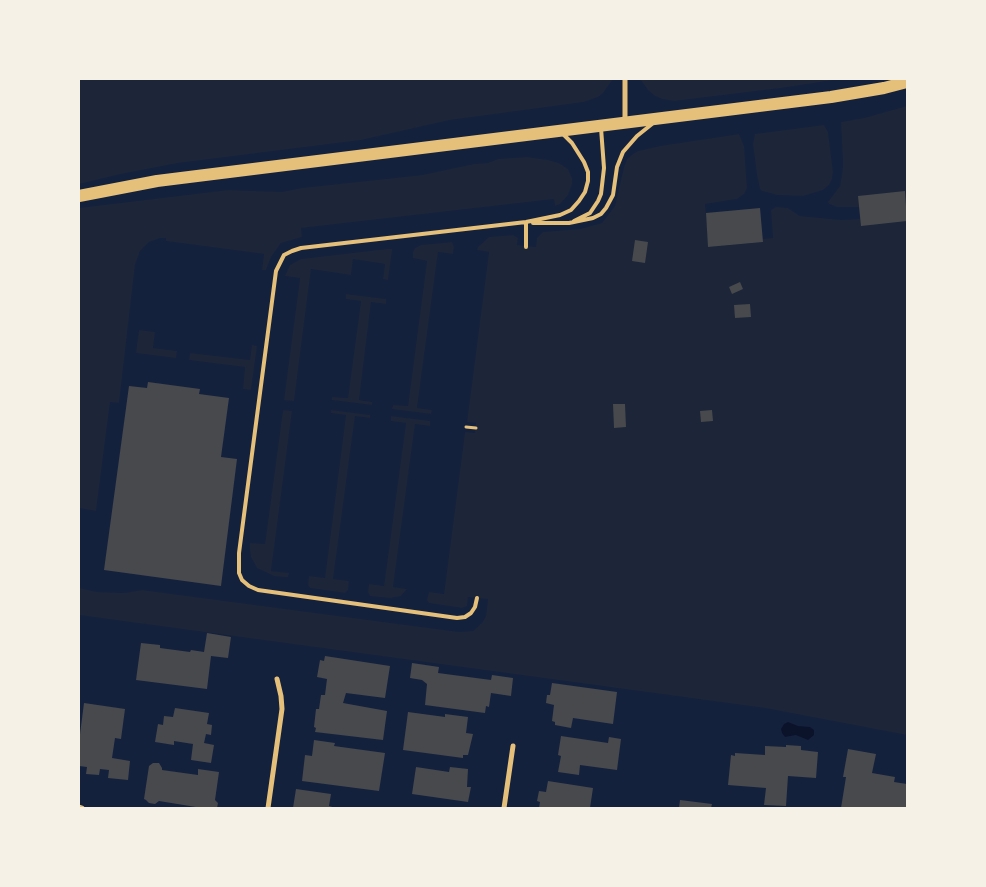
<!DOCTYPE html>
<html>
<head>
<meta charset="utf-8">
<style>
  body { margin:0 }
  #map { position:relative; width:986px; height:887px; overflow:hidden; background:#14213d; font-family:Roboto,sans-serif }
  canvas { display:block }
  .frame { position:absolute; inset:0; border:80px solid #f6f1e7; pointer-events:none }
</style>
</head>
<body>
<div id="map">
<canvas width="986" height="887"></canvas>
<div class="frame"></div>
</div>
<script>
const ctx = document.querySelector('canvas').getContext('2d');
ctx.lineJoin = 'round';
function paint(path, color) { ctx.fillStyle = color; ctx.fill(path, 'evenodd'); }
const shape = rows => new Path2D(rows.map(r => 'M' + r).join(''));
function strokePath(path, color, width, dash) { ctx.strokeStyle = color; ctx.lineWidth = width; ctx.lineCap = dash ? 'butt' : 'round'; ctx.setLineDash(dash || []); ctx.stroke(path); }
const green = shape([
  [79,79,613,79,603,93,598,97,584,102,450,120,361,140,178,163,121,174,79,184],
  [640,79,840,79,781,88,674,101,662,99,655,96,648,90],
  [907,106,907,735,765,708,79,615,79,588,97,592,124,593,142,590,459,632,473,631,482,623,486,616,488,599,468,597,467,606,462,608,429,603,427,600,429,592,444,594,465,432,475,433,476,423,467,422,489,252,477,250,478,247,489,237,513,235,518,238,517,245,536,247,537,238,543,232,580,229,602,223,615,206,624,167,627,159,633,154,638,151,660,146,739,134,744,146,747,188,744,194,737,199,705,204,709,247,763,242,763,239,773,238,771,210,776,207,788,208,800,216,841,220,860,219,859,207,837,207,829,204,828,202,840,186,842,174,843,165,841,122,864,118],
  [824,125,828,132,833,172,832,179,829,185,823,190,803,196,777,195,762,191,760,189,757,175,753,144,755,134],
  [527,157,548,160,559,163,568,169,572,178,572,184,568,195,560,204,555,206,554,199,301,228,302,237,281,243,271,257,266,270,262,270,264,254,166,241,166,238,160,238,149,242,140,251,135,265,119,403,110,402,96,511,79,508,79,208,228,190,282,192,302,188,422,175,474,164,488,163,498,159],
  [452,242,454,247,453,254,438,252,417,408,432,410,431,414,392,409,393,405,408,406,427,261,413,258,413,252,415,248,421,245],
  [387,249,392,249,392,251,388,280,383,279,385,264,353,259,351,275,311,269,294,401,284,400,300,278,285,276,290,265,301,259],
  [346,294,386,299,386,304,371,302,359,400,372,402,372,405,332,400,332,397,348,398,361,301,346,299],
  [139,330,155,332,153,348,177,351,176,358,136,353],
  [252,345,257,346,251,390,243,389,245,367,189,360,190,353,250,360],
  [283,410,292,411,271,571,289,573,288,577,284,577,274,576,257,568,251,557,250,550,250,543,265,544],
  [331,410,370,415,370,418,355,416,333,579,349,581,348,590,345,593,310,588,308,585,309,576,325,578,346,415,331,413],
  [391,416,430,421,430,426,415,424,393,587,407,589,401,596,390,598,370,596,368,592,369,584,384,586,406,423,391,421]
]);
const water = shape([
  [788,722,798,726,810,727,814,730,814,735,808,740,796,735,785,737,782,733,781,729,784,724]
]);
const building = shape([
  [905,191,907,221,861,226,858,196],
  [760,208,763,242,708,247,706,213],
  [635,240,648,242,645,263,632,261],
  [740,282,743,289,732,294,729,287],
  [750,304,751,317,735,318,734,305],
  [148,382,200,389,199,394,229,398,221,457,237,459,221,586,104,570,129,386,147,388],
  [613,404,625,404,626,427,614,428],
  [712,410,713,421,701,422,700,411],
  [207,633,231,637,228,658,211,656,207,689,136,680,141,643,160,645,160,648,190,652,191,650,204,652],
  [325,656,390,666,385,698,346,693,343,703,387,711,383,740,315,732,316,728,314,727,316,709,319,709,321,695,325,695,327,679,317,677,320,660,324,661],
  [412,663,439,667,438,673,491,680,492,675,513,678,511,696,491,693,489,707,486,706,485,713,425,705,427,684,422,680,410,678],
  [552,683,617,692,613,724,573,718,571,728,555,725,555,722,552,721,554,705,546,703,547,695,550,695],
  [84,703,125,709,121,739,115,738,112,758,130,761,128,780,108,778,109,770,100,769,99,775,86,774,87,767,79,766,79,742],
  [175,708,209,713,207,724,212,725,211,735,206,734,204,743,214,745,211,763,191,760,193,744,174,741,174,745,155,742,158,724,163,725,164,716,173,717],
  [408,712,445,717,445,714,468,717,466,733,473,734,468,755,463,755,463,758,403,750],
  [561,736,608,743,609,737,621,739,617,770,580,765,579,775,558,772,561,756,558,755],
  [314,740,335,743,334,746,385,753,379,791,302,781,305,755,312,756],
  [786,745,801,746,801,750,818,752,816,778,788,776,786,806,764,805,766,788,728,785,731,755,735,756,735,753,765,755,765,746,786,747],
  [848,749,876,754,872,773,895,777,894,782,907,784,907,808,841,808,846,777,843,777],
  [153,763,159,763,162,768,162,770,198,775,198,769,219,772,215,800,218,803,217,808,202,808,159,801,155,804,149,803,146,800,144,799,149,766],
  [416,767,449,772,450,767,468,769,467,787,471,787,468,802,412,794],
  [548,781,593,788,590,808,539,808,540,802,537,801,539,791,546,792],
  [296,789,331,794,329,806,336,808,293,808],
  [680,800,712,804,711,808,679,808]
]);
const path = shape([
  [466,427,476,428]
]);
const service = shape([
  [574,221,590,213,598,201,601,194,604,168,601,128],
  [526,222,526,247],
  [533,223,569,223,593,218,601,214,606,208,613,195,617,167,623,152,637,136,652,124],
  [477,598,475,607,471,613,465,617,457,618,258,590,249,586,242,580,239,573,239,553,276,271,284,255,292,251,301,248,526,222,560,215,571,210,579,201,585,192,588,181,588,172,584,162,572,143,563,134]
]);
const minor = shape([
  [625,123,625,79],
  [79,807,82,808],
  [268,808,282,709,281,696,277,679],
  [504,808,513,746]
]);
const primary = shape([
  [79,196,157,181,831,97,884,88,907,82]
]);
paint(green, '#1d2539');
paint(water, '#0b132b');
paint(building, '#48494c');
strokePath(path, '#e5c07b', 3);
strokePath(service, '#e5c07b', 4);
strokePath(minor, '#e5c07b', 5);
strokePath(primary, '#e5c07b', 12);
</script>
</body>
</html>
